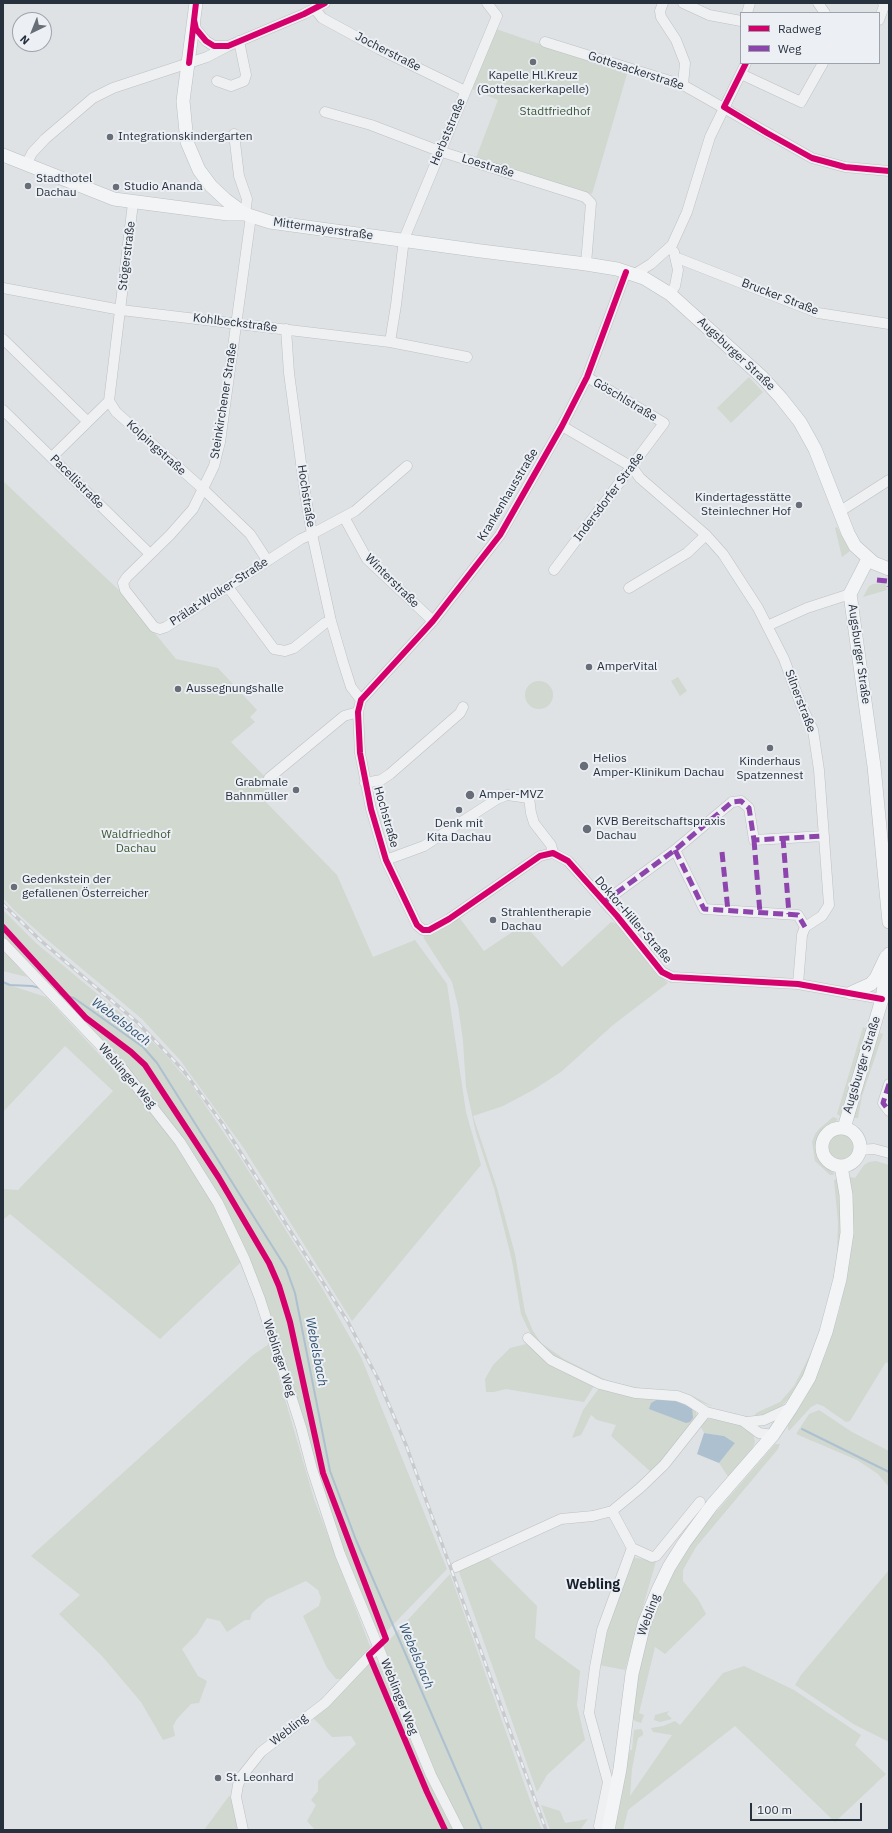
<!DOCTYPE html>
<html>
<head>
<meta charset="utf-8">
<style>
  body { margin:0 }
  #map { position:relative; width:892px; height:1833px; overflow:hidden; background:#dfe2e5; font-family:"IBM Plex Sans",sans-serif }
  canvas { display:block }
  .frame { position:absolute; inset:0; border:4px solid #27303d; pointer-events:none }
  .legend { position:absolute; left:740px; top:12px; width:140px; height:52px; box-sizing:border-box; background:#ecf0f4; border:1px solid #9da3ab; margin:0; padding:5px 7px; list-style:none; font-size:12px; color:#27303d }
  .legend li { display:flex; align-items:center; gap:8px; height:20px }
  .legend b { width:20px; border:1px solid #9da3ab }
  .north { position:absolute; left:12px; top:12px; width:40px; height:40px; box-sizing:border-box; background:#ecf0f4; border:1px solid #9da3ab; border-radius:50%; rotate:223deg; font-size:11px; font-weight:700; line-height:16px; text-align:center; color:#27303d }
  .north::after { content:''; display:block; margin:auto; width:14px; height:18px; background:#676e78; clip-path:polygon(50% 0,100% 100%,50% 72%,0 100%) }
  .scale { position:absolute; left:750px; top:1803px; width:112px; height:18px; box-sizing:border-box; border:2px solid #27303d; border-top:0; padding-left:5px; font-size:12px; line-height:14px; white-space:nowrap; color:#27303d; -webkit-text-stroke:3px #ecf0f4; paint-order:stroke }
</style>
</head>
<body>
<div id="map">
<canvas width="892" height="1833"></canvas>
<div class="frame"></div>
<ul class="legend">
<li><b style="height:5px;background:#d6006c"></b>Radweg</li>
<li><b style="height:5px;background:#8e44ad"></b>Weg</li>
</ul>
<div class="north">N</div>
<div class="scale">100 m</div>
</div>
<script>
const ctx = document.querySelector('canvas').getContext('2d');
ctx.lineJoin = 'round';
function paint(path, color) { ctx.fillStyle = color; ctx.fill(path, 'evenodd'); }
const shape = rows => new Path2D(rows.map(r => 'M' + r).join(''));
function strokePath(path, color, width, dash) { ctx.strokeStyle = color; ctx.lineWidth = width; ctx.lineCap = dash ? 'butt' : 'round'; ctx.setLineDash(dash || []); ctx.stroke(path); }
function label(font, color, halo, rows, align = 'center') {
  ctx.font = font + ' "IBM Plex Sans",sans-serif'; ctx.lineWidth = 4; ctx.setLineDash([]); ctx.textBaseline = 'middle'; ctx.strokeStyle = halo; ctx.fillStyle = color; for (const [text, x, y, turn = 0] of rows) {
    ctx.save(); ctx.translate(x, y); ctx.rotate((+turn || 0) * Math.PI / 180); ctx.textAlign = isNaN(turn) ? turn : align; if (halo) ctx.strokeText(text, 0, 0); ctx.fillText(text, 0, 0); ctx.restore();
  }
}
const green = shape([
  [496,29,627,74,592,194,476,158,498,100,472,89],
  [749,377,763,392,731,423,717,408],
  [3,481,121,592,176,659,218,668,257,710,250,717,255,722,231,742,273,785,260,796,337,875,373,957,415,940,447,984,466,1112,481,1165,352,1321,243,1147,180,1060,142,1019,44,937,14,910,3,898],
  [837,527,850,551,842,557,835,528],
  [885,583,887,590,863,597,869,586,873,584],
  [678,677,687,691,680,696,671,681],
  '525 695a14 14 0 1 1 28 0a14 14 0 1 1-28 0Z',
  [3,910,36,943,135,1025,163,1052,191,1084,236,1151,322,1288,361,1357,447,1569,386,1632,331,1492,316,1435,294,1333,280,1285,266,1254,240,1210,150,1070,130,1049,87,1016,3,924],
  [459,917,484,951,524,924,562,967,611,922,618,924,656,972,668,983,613,1025,561,1072,533,1090,503,1106,473,1116,497,1188,515,1254,525,1312,533,1331,541,1343,564,1359,606,1380,634,1387,691,1395,714,1407,693,1399,618,1387,553,1356,535,1341,527,1327,521,1314,512,1261,494,1188,476,1133,466,1087,463,1041,458,1006,452,982,423,937],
  [3,930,87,1021,122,1046,143,1066,234,1206,265,1259,275,1278,285,1311,324,1481,381,1634,375,1631,336,1533,271,1319,184,1140,3,937],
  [3,950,27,977,3,971],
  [3,983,46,997,162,1122,214,1205,241,1262,160,1339,10,1214,3,1220,3,1189,18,1190,113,1091,65,1046,3,1112],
  [863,1027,867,1029,840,1116,837,1114],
  [880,1033,883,1034,862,1096,858,1118,853,1118,875,1044],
  [833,1117,838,1119,833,1125,823,1131,818,1142,818,1149,821,1160,833,1171,834,1175,830,1175,815,1161,812,1142,815,1134,819,1129],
  '827 1148a14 14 0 1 1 28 0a14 14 0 1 1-28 0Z',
  [876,1161,889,1165,889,1364,886,1362,850,1421,846,1422,823,1406,817,1404,811,1407,789,1431,788,1429,788,1425,808,1393,826,1353,840,1308,849,1259,850,1177,855,1178,864,1165,869,1162],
  [837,1179,840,1194,843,1233,826,1328,798,1389,777,1411,757,1417,755,1416,756,1413,780,1402,794,1386,814,1347,822,1324,834,1275,837,1252,838,1222,834,1180],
  [269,1344,314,1499,371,1649,342,1679,336,1679,327,1668,303,1616,319,1606,321,1598,318,1590,306,1581,267,1599,252,1613,250,1620,245,1620,227,1632,220,1621,207,1618,197,1634,182,1649,198,1676,207,1681,199,1703,191,1704,177,1719,173,1726,175,1736,163,1740,141,1702,102,1656,59,1614,80,1595,31,1556,253,1355],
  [526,1344,551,1364,594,1386,584,1402,506,1389,494,1392,486,1392,485,1379,493,1365,510,1348],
  [600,1387,656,1400,651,1403,692,1408,696,1411,696,1416,693,1423,687,1428,674,1448,652,1473,611,1436,616,1425,597,1420,591,1415,581,1435,572,1438,583,1410],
  [819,1410,852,1432,889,1451,889,1487,878,1474,857,1460,796,1434,809,1414],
  [708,1419,728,1420,745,1426,753,1433,755,1442,751,1453,729,1478,719,1463,735,1443,724,1436,704,1433,700,1425],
  [775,1444,780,1444,778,1449,696,1547,683,1570,683,1581,698,1599,706,1614,665,1654,655,1647,639,1713,644,1715,641,1723,635,1721,631,1715,647,1628,680,1557,698,1533],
  [488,1557,537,1606,535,1638,580,1671,577,1705,585,1740,547,1775,537,1792,458,1569],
  [630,1557,656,1561,625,1670,599,1665,614,1605],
  [889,1570,889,1742,855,1725,795,1685,801,1675],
  [450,1574,530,1800,542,1830,463,1830,431,1766,382,1648],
  [369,1659,434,1811,444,1830,315,1830,307,1821,316,1805,311,1800,318,1791,318,1781,356,1744,351,1736,332,1737,312,1717],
  [373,1659,379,1664,418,1758,437,1799,453,1830,447,1830,440,1816,419,1771],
  [744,1666,794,1690,861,1735,855,1745,886,1774,835,1822,735,1726,628,1810,623,1830,613,1830,624,1772,630,1750,632,1750,634,1730,641,1729,643,1732,643,1735,638,1738,632,1769,630,1796,672,1735,653,1732,651,1728,663,1726,675,1721,680,1725,723,1673],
  [669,1711,667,1714,672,1719,660,1722,654,1720,655,1715],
  [229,1796,232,1799,239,1830,204,1830],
  [541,1805,560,1811,565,1823,588,1819,580,1830,550,1830]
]);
const water = shape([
  [656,1400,674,1400,692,1408,693,1418,690,1422,686,1423,649,1409,651,1403],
  [704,1433,724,1436,735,1443,719,1463,697,1454]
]);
const stream = shape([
  [3,982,10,985,32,986,40,988],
  [56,993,74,998,143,1047,157,1063,286,1268,295,1293,330,1471,356,1540,482,1830],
  [802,1429,889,1472]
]);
const minor = shape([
  [663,3,660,11,661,17,676,40,685,63,683,85],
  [683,3,709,15,741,21],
  [818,3,825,13],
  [315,9,322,18,379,49,465,91],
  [747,13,750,3],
  [194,20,196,29,206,41,214,46,228,46],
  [879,20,884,6,883,3],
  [545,42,683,85,812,158,845,167,889,171],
  [741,74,801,102,823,63],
  [217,81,231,86,244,81,246,75,239,41],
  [325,112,371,125,439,151,585,197,591,203,586,264],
  [234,134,239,176,247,199,245,214],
  [26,165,32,153,45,139,93,98,113,88,207,57,228,46,304,14,325,3],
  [133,203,109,401,116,412,203,489,250,534,267,560],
  [251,216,220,442,214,466,193,509,170,535,127,577,123,583,125,590,154,627,160,629,166,627,301,539,312,534,355,511,407,466],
  [675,257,818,313,889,324],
  [626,272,587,377,562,426,500,535,433,621,361,700,358,712,360,753,371,809,386,860,417,925,423,930,429,930,449,919,540,856,553,853,568,861,617,916,662,972,672,977,798,984,882,999],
  [635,274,651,264,672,245,687,212,710,137,746,63],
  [3,288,121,310,390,342,467,357],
  [670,294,675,286,678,270,674,252],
  [286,329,289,373,305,493,312,534,331,621,343,662,351,687,361,700],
  [3,339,87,421],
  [390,342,396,305,404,239,497,16,487,3],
  [3,410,150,554],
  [562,426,632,467,640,478,706,535,723,554,758,608,784,659,801,705,813,730,819,770,829,905,822,916,805,927],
  [52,457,109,401],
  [839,512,889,480],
  [344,517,367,559,433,621],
  [554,570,664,423,587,377],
  [228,587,274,649,285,651,294,648,325,623,331,621],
  [629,588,687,553,706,535],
  [767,626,807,608,850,594],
  [269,778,344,716,358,712],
  [365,783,381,780,390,774,460,713,463,707],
  [675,850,704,909,798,915,805,927],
  [386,860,424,846,497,799,507,795,529,798,531,813,534,823,551,845,553,853],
  [604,902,675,850,732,802,741,801,749,808,754,840,824,836],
  [3,943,122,1068,180,1142,218,1203,245,1260,260,1299,301,1427,312,1469,340,1554,431,1775,459,1830],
  [798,984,802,935,805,927],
  [889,1084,883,1103,889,1111],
  [859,1150,874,1149,889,1153],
  [528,1338,551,1360,600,1384,635,1393,677,1396,688,1400,706,1412,743,1421,759,1433,773,1435],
  [747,1422,764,1420,790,1408],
  [612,1511,632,1548,652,1557,656,1556,700,1502],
  [456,1567,561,1519,593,1516,612,1511,640,1488,664,1465,706,1412],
  [599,1826,608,1782,589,1713,595,1667,602,1630,632,1548],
  [243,1830,236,1797,238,1785,242,1776,261,1752,325,1703,378,1647]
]);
const major = shape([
  [196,3,183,101,187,142,199,170,211,186,226,200,245,214],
  [3,155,114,199,228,214,245,214,270,222,481,251,586,264,617,269,644,278,670,294,762,377,781,398,800,422,815,449,848,533,855,546,874,563,889,569],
  [868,559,850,594,874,766,889,922],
  [851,993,871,984,876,978,886,957],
  [844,1128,882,999,889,954],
  '822 1147a19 19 0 1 1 38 0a19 19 0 1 1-38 0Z',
  [608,1830,620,1769,632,1674,644,1624,658,1590,669,1567,684,1543,712,1505,773,1435,791,1408,809,1378,826,1332,840,1279,847,1233,846,1195,841,1166]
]);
const rail = shape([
  [3,904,40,940,137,1022,183,1070,222,1123,348,1322,378,1379,406,1445,546,1830]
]);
const quiet = shape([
  [877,580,887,581,889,586],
  [783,838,789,914],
  [754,840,760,913],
  [675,850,704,909,798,915,805,927],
  [722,852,728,911],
  [604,902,675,850,732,802,741,801,749,808,754,840,824,836],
  [889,1084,883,1103,889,1111]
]);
const cycleway = shape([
  [194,20,196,29,206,41,214,46,228,46,304,14,325,3],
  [189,63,196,3],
  [746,63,724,107,767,133,812,158,845,167,889,171],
  [626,272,587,377,562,426,500,535,433,621,361,700,358,712,360,753,371,809,386,860,417,925,423,930,429,930,449,919,540,856,553,853,568,861,617,916,662,972,672,977,798,984,882,999],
  [3,927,86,1018,131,1052,145,1065,219,1178,269,1263,279,1286,290,1322,323,1473,386,1639,369,1655,427,1792,445,1830]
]);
const markers = [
  [533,62,4,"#676e78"],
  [110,137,4,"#676e78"],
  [28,186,4,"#676e78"],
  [116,187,4,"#676e78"],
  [799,505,4,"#676e78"],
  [589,667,4,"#676e78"],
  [178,689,4,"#676e78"],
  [770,748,4,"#676e78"],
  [584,766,5,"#676e78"],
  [296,790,4,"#676e78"],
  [470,795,5,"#676e78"],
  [459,810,4,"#676e78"],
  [587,829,5,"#676e78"],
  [14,887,4,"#676e78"],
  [493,920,4,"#676e78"],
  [218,1778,4,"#676e78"]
];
const streetNames = [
  ["Jocherstraße",388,52,27],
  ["Gottesackerstraße",636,71,18],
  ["Herbststraße",448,132,-67],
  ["Loestraße",488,166,17],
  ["Mittermayerstraße",323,229,8],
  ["Stögerstraße",127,256,-83],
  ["Brucker Straße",780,297,21],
  ["Kohlbeckstraße",235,323,7],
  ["Augsburger Straße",736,354,43],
  ["Göschlstraße",625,400,31],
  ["Steinkirchener Straße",224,401,-81],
  ["Kolpingstraße",156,448,42],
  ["Pacellistraße",77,482,45],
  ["Krankenhausstraße",508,495,-59],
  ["Hochstraße",306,496,81],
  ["Indersdorfer Straße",609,497,-53],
  ["Winterstraße",392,581,45],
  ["Prälat-Wolker-Straße",219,592,-33],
  ["Augsburger Straße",859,654,82],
  ["Silnerstraße",800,701,69],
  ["Hochstraße",386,817,74],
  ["Doktor-Hiller-Straße",633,920,49],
  ["Augsburger Straße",862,1065,-73],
  ["Weblinger Weg",127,1076,49],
  ["Weblinger Weg",279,1358,72],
  ["Webling",649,1615,-70],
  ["Weblinger Weg",399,1697,68],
  ["Webling",289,1730,-38]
];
const poiNames = [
  ["Kapelle Hl.Kreuz",533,76,"center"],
  ["(Gottesackerkapelle)",533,90,"center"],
  ["Integrationskindergarten",118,137],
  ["Stadthotel",36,179],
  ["Dachau",36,193],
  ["Studio Ananda",124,187],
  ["Kindertagesstätte",791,498,"right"],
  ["Steinlechner Hof",791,512,"right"],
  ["AmperVital",597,667],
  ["Aussegnungshalle",186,689],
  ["Helios",593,759],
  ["Amper-Klinikum Dachau",593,773],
  ["Kinderhaus",770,762,"center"],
  ["Spatzennest",770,776,"center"],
  ["Grabmale",288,783,"right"],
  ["Bahnmüller",288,797,"right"],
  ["Amper-MVZ",479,795],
  ["KVB Bereitschaftspraxis",596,822],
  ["Dachau",596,836],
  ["Denk mit",459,824,"center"],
  ["Kita Dachau",459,838,"center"],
  ["Gedenkstein der",22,880],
  ["gefallenen Österreicher",22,894],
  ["Strahlentherapie",501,913],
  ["Dachau",501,927],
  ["St. Leonhard",226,1778]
];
const parkNames = [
  ["Stadtfriedhof",555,112],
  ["Waldfriedhof",136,835],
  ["Dachau",136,849]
];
const waterNames = [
  ["Webelsbach",121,1022,37],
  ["Webelsbach",316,1352,79],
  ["Webelsbach",416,1656,67]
];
const quarterNames = [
  ["Webling",593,1585]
];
paint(green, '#d0d8d0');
paint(water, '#adc0cf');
strokePath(stream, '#adc0cf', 2);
strokePath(minor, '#bec0c3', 11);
strokePath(major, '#bcbfc2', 14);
strokePath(minor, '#eef0f1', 10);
strokePath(major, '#f3f4f5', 13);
strokePath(rail, '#c8cacc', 3.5);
strokePath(rail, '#ecf0f4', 2, [6]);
strokePath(quiet, '#8e44ad', 5, [10, 5]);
strokePath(cycleway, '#d6006c', 6);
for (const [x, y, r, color] of markers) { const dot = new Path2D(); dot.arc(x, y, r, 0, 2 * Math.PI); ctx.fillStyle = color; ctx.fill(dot); strokePath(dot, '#ecf0f4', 1.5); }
label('12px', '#27303d', '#ecf0f4', streetNames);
label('12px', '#27303d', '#ecf0f4', poiNames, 'left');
label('12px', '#3d5835', '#ecf0f4', parkNames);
label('italic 13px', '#32516f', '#ecf0f4', waterNames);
label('bold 14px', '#19212d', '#ecf0f4', quarterNames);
</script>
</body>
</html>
